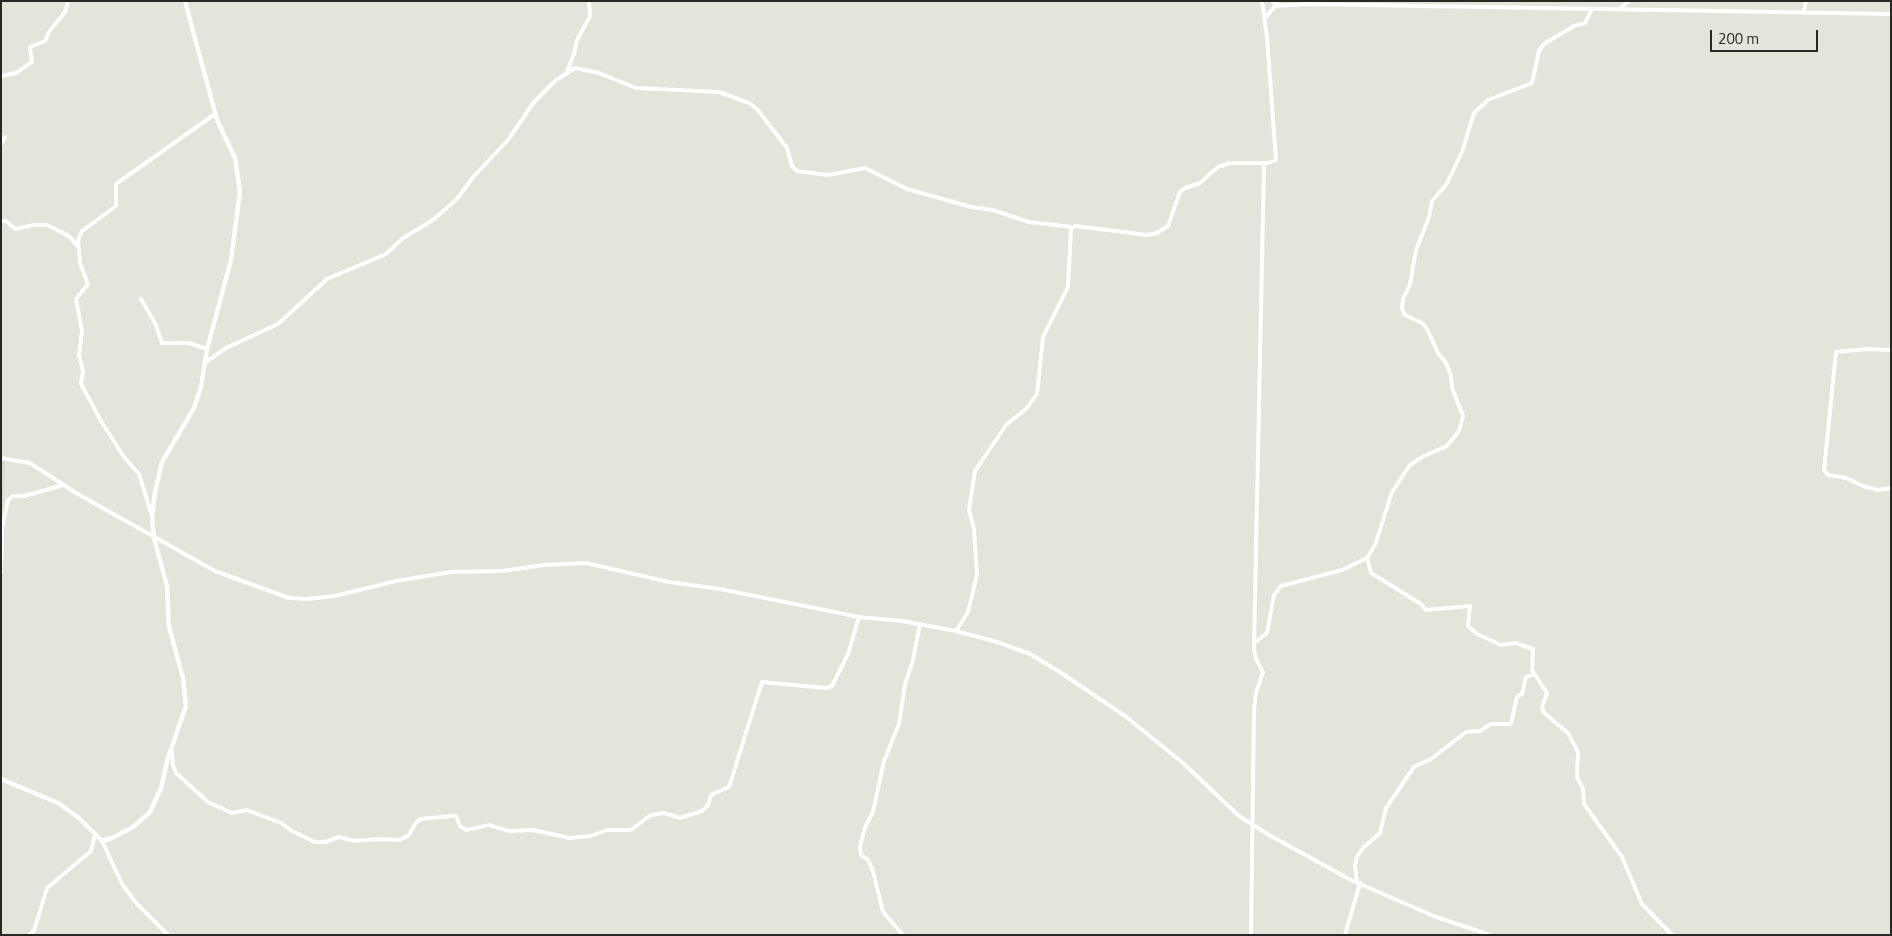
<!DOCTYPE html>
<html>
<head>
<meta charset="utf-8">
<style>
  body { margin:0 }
  #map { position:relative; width:1892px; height:936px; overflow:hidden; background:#e3e5da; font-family:"Titillium Web",sans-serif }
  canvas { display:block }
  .frame { position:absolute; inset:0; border:2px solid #272723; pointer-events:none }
  .scale { position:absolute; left:1710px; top:30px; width:108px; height:22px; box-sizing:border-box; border:2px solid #272723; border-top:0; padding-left:6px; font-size:15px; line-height:18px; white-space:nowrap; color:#272723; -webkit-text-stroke:4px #e3e5da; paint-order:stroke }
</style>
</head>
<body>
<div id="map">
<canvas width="1892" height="936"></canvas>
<div class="frame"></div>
<div class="scale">200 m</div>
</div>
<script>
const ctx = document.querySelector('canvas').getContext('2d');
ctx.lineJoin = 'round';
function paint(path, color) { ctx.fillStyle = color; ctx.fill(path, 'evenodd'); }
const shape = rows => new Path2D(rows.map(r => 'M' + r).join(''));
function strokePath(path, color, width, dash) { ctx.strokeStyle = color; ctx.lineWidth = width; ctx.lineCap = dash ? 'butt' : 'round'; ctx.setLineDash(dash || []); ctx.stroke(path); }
const built = shape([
  [1,461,5,461,2,527,1,527]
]);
const minor = shape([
  [1272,1,1280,5],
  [1619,9,1629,1],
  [1804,12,1806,1],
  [1266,17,1275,6,1307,4,1891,14],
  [567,71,574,54,577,40,590,16,589,1],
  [1,76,16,73,32,62,30,47,45,41,49,32,65,12,68,1],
  [1,144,5,137],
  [1,221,6,221,15,229,33,225,47,225,69,236,78,247],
  [141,299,155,323,162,343,189,343,207,349],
  [1891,350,1867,349,1836,352,1824,470,1828,475,1846,478,1863,486,1878,490,1891,488],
  [206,362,226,348,278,324,327,279,386,254,403,238,433,220,457,199,474,176,508,140,534,102,556,80,575,68,599,73,636,88,719,92,749,103,757,109,787,148,792,166,797,171,828,175,865,168,907,189,971,207,993,210,1029,222,1072,227],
  [1,458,30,463,76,493,215,571,289,598,307,599,335,596,396,581,451,572,502,571,544,565,586,563,669,582,720,589,859,617,902,621,956,631,997,642,1030,654,1060,672,1125,716,1183,763,1239,816,1269,835,1351,880,1436,917,1490,935],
  [152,516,139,474,124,457,101,421,81,384,83,371,79,355,82,331,76,299,88,284,80,263,78,240,82,231,116,206,116,184,215,114],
  [1367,558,1371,573,1421,604,1426,610,1470,606,1468,626,1477,634,1501,645,1516,643,1533,649,1532,670,1547,693,1542,707,1544,713,1568,733,1578,752,1577,777,1583,789,1584,804,1622,857,1642,904,1672,935],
  [1,572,2,528,8,500,13,496,24,496,64,485],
  [956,631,968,612,977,575,974,529,969,510,975,471,1006,425,1026,409,1037,394,1043,337,1068,287,1071,229,1075,226,1147,235,1157,233,1168,226,1180,192,1185,188,1200,183,1218,167,1230,163,1268,163,1276,160,1267,38,1262,1],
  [1254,643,1267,633,1274,595,1281,586,1342,570,1367,558,1375,545,1392,492,1410,465,1424,456,1447,446,1459,431,1463,416,1452,388,1451,375,1446,363,1438,353,1427,329,1422,323,1405,315,1402,309,1403,299,1410,284,1416,250,1429,217,1432,201,1446,185,1462,152,1474,113,1488,100,1532,83,1539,51,1544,44,1574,26,1585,23,1592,9],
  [172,750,173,765,176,773,208,802,232,813,247,810,281,823,292,831,315,842,325,842,339,837,355,841,378,839,400,840,409,835,415,824,420,819,452,816,456,816,460,826,466,830,489,825,509,831,533,830,570,838,591,836,607,830,631,830,651,815,664,813,680,818,702,811,708,805,711,795,729,787,762,682,826,688,832,686,848,654,859,617],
  [102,841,122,884,137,904,168,935],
  [1357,883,1355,866,1357,857,1363,848,1380,833,1386,808,1414,767,1431,759,1466,732,1480,731,1491,724,1511,724,1517,697,1522,694,1526,677,1534,674],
  [29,935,34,931,47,888,91,851,95,835],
  [903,935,883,912,873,871,868,860,861,855,860,847,865,827,873,812,884,761,899,724,905,684,913,660,920,624],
  [1251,935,1254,710,1256,693,1263,672,1256,659,1254,648,1264,163],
  [1345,935,1360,883]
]);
const tertiary = shape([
  [1,779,58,803,79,818,102,841,112,838,133,827,150,812,161,788,168,758,186,706,183,678,169,627,167,586,154,538,152,516,155,492,162,462,194,408,201,387,207,349,231,260,240,192,235,158,217,120,185,1]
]);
paint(built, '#d7d9c8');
strokePath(minor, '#fff', 4);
strokePath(tertiary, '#fff', 4.5);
</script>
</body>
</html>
